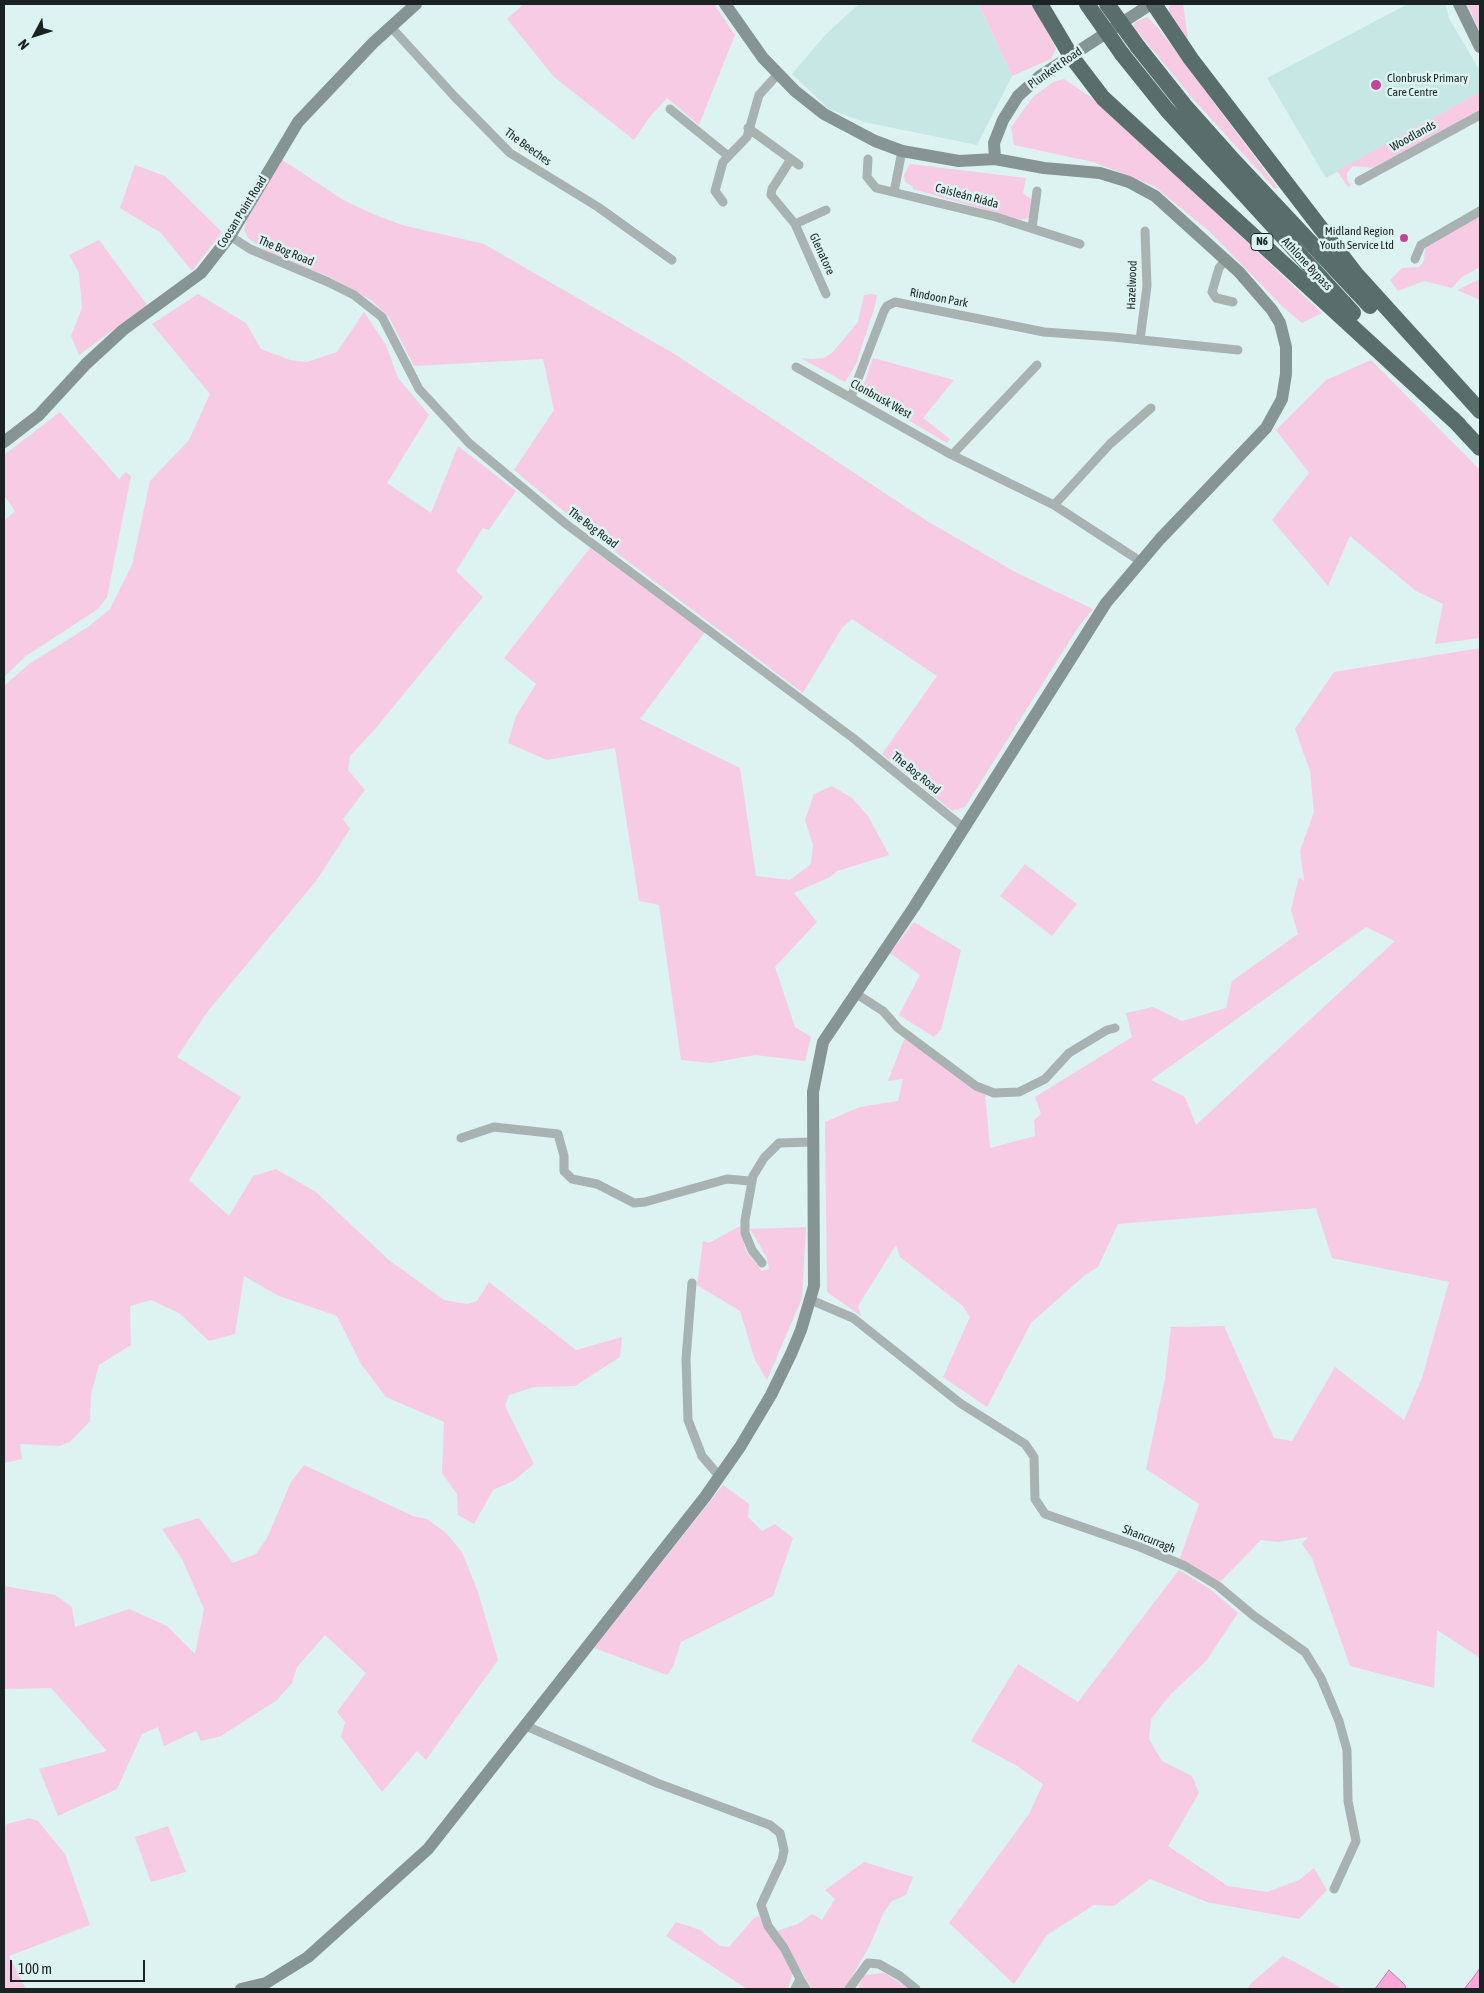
<!DOCTYPE html>
<html>
<head>
<meta charset="utf-8">
<style>
  body { margin:0 }
  #map { position:relative; width:1484px; height:1993px; overflow:hidden; background:#dcf3f1; font-family:"Asap Condensed",sans-serif }
  canvas { display:block }
  .frame { position:absolute; inset:0; border:5px solid #1a2322; pointer-events:none }
  .north { position:absolute; left:10px; top:10px; width:50px; height:50px; -webkit-text-stroke:4px #dcf3f1; paint-order:stroke; rotate:230deg; font-size:14px; font-weight:700; line-height:20px; text-align:center; color:#1a2322 }
  .north::after { content:''; display:block; margin:auto; width:18px; height:22px; background:#1a2322; clip-path:polygon(50% 0,100% 100%,50% 72%,0 100%) }
  .scale { position:absolute; left:10px; top:1960px; width:135px; height:22px; box-sizing:border-box; border:2px solid #1a2322; border-top:0; padding-left:6px; font-size:15px; line-height:18px; white-space:nowrap; color:#1a2322; -webkit-text-stroke:4px #dcf3f1; paint-order:stroke }
</style>
</head>
<body>
<div id="map">
<canvas width="1484" height="1993"></canvas>
<div class="frame"></div>
<div class="north">N</div>
<div class="scale">100 m</div>
</div>
<script>
const ctx = document.querySelector('canvas').getContext('2d');
ctx.lineJoin = 'round';
function paint(path, color) { ctx.fillStyle = color; ctx.fill(path, 'evenodd'); }
const shape = rows => new Path2D(rows.map(r => 'M' + r).join(''));
function strokePath(path, color, width, dash) { ctx.strokeStyle = color; ctx.lineWidth = width; ctx.lineCap = dash ? 'butt' : 'round'; ctx.setLineDash(dash || []); ctx.stroke(path); }
function label(font, color, halo, rows, align = 'center') {
  ctx.font = font + ' "Asap Condensed",sans-serif'; ctx.lineWidth = 5; ctx.setLineDash([]); ctx.textBaseline = 'middle'; ctx.strokeStyle = halo; ctx.fillStyle = color; for (const [text, x, y, turn = 0] of rows) {
    ctx.save(); ctx.translate(x, y); ctx.rotate((+turn || 0) * Math.PI / 180); ctx.textAlign = isNaN(turn) ? turn : align; if (halo) ctx.strokeText(text, 0, 0); ctx.fillText(text, 0, 0); ctx.restore();
  }
}
const built = shape([
  [859,4,979,4,1012,76,977,145,864,122,829,109,792,74,826,34],
  [1408,4,1445,4,1449,18,1480,71,1480,92,1326,178,1267,78]
]);
const green = shape([
  [524,4,714,4,735,35,699,125,667,98,649,118,634,140,554,77,507,19],
  [979,4,1032,4,1056,49,1051,59,1012,76],
  [1170,4,1183,4,1189,45,1168,14],
  [1467,4,1480,4,1480,32],
  [1147,17,1159,29,1278,188,1274,188,1192,98,1133,26,1136,22],
  [1064,79,1101,104,1322,313,1302,323,1283,307,1209,231,1154,186,1093,162,1014,145,1011,127,1033,97,1053,82],
  [1480,92,1480,111,1375,168,1353,166,1347,173,1347,180,1351,185,1348,187,1337,171],
  [281,159,345,201,373,214,402,225,484,244,676,355,927,521,1017,573,1093,609,1079,626,965,807,952,811,882,754,937,676,852,619,842,628,803,693,589,532,514,470,554,410,543,359,414,366,389,317,371,300,330,277,271,254,248,238,244,229,247,219],
  [910,164,1026,178,1023,193,1031,199,1030,218,1020,220,913,189,913,187,905,182,904,175],
  [135,165,165,176,222,232,192,271,161,233,120,208],
  [1480,215,1480,267,1462,277,1452,288,1424,281,1398,291,1390,280,1402,268,1419,267,1424,261,1425,248,1429,244],
  [99,240,147,305,79,355,71,336,82,308,79,273,69,255],
  [1480,279,1480,300,1457,290],
  [198,294,246,323,261,349,290,360,307,362,337,352,364,312,386,345,398,378,429,415,387,483,431,513,458,446,516,491,489,530,483,528,456,571,483,597,376,728,350,756,348,770,365,790,343,819,350,829,316,881,208,1011,177,1057,241,1097,189,1180,229,1216,253,1176,276,1169,316,1192,389,1260,444,1300,467,1304,477,1301,489,1282,576,1350,622,1337,620,1357,575,1386,534,1387,509,1395,505,1406,534,1464,513,1481,493,1490,474,1524,458,1515,457,1494,442,1473,444,1422,386,1397,361,1364,337,1316,279,1296,244,1276,235,1334,209,1341,179,1313,151,1300,130,1306,131,1345,99,1365,91,1394,90,1421,70,1442,59,1446,20,1444,22,1459,4,1463,4,686,29,664,88,627,110,609,132,565,150,481,189,440,210,394,152,324],
  [871,294,877,295,875,306,856,364,845,382,793,354,801,358,812,359,824,358,832,353,858,322,864,295],
  [873,358,954,380,923,418,950,439,947,443,861,392],
  [1371,360,1480,470,1480,638,1435,644,1443,604,1416,591,1350,536,1328,586,1272,520,1309,473,1276,430,1326,380],
  [60,412,119,479,126,472,131,476,107,597,98,609,26,656,4,677,4,521,15,511,4,495,4,455],
  [590,548,705,632,640,719,740,768,756,876,790,880,811,864,813,845,805,820,814,794,832,786,852,798,868,816,889,855,837,871,830,877,794,893,817,922,775,967,795,1027,811,1037,805,1061,755,1055,711,1063,681,1060,659,905,639,901,615,748,547,760,508,743,516,716,536,684,504,658],
  [1480,648,1480,1658,1437,1630,1434,1688,1350,1666,1312,1558,1302,1544,1308,1537,1278,1542,1261,1540,1219,1583,1179,1561,1199,1504,1146,1469,1165,1379,1171,1327,1224,1326,1274,1438,1292,1441,1335,1367,1404,1420,1422,1378,1449,1282,1332,1258,1316,1208,1118,1224,1098,1267,1085,1275,1031,1323,987,1407,943,1377,970,1317,963,1306,900,1257,896,1245,858,1306,861,1316,827,1292,825,1122,860,1107,898,1101,903,1079,888,1081,905,1037,985,1093,990,1148,1035,1136,1034,1120,1041,1114,1035,1097,1132,1037,1126,1013,1153,1007,1182,1021,1226,1008,1232,981,1298,934,1291,910,1299,877,1304,881,1300,851,1314,812,1310,771,1295,729,1334,672],
  [1366,927,1395,941,1196,1125,1185,1097,1151,1080],
  [1025,864,1077,904,1052,936,1000,896],
  [914,922,961,950,941,1030,934,1037,899,1015,920,975,890,953],
  [740,1226,746,1251,762,1271,769,1269,767,1258,750,1229,806,1227,802,1298,767,1380,755,1360,740,1311,697,1285,703,1241,709,1243],
  [304,1465,413,1516,427,1519,446,1533,462,1552,478,1592,498,1660,426,1760,417,1751,382,1792,341,1737,345,1722,337,1712,366,1673,325,1635,297,1667,292,1683,277,1700,221,1736,201,1741,196,1731,164,1746,158,1727,142,1734,117,1789,58,1816,39,1769,107,1751,51,1688,4,1689,4,1586,55,1595,72,1607,75,1627,129,1609,167,1626,195,1654,204,1609,182,1559,162,1529,199,1518,233,1563,256,1554,267,1538,291,1482],
  [723,1485,749,1504,748,1517,762,1531,775,1524,793,1538,773,1596,681,1642,673,1667,667,1675,594,1648],
  [1179,1570,1210,1589,1238,1613,1206,1661,1170,1695,1151,1719,1149,1739,1162,1761,1192,1776,1199,1793,1168,1846,1228,1886,1267,1892,1299,1880,1314,1868,1327,1890,1299,1919,1207,1902,1150,1879,1114,1906,1094,1905,1047,1935,1014,1984,949,1923,1029,1814,1043,1784,1017,1766,971,1741,1018,1664,1078,1702],
  [29,1818,38,1821,65,1854,90,1925,9,1956,26,1989,4,1989,4,1825],
  [168,1826,186,1872,151,1882,135,1837],
  [864,1862,913,1877,906,1895,892,1901,884,1912,870,1945,845,1989,812,1989,777,1931,798,1924,812,1914,822,1920,835,1899,825,1890],
  [759,1916,793,1972,788,1989,747,1989,666,1936,676,1922,700,1930,720,1946,729,1947,753,1919],
  [1283,1956,1295,1962,1343,1989,1248,1989,1250,1984],
  [885,1973,909,1989,858,1989,864,1975]
]);
const water = shape([
  [1480,1968,1480,1989,1464,1989,1473,1978,1480,1968],
  [1389,1970,1405,1985,1406,1989,1375,1989,1389,1970]
]);
const street = shape([
  [391,27,454,96,510,153,598,207,672,260],
  [670,109,727,155],
  [748,128,799,165],
  [791,159,772,189,771,195,795,224,826,294],
  [868,159,867,177,876,188,996,217,1080,244],
  [1359,181,1480,115],
  [894,192,902,151],
  [723,202,715,191,723,162,747,137,759,95,778,74],
  [795,224,826,210],
  [1032,228,1037,191],
  [230,236,250,249,328,282,354,295,382,317,419,389,469,443,566,524,853,738,964,828],
  [1226,259,1219,268,1212,292,1216,298,1233,302],
  [1415,259,1421,245,1480,211],
  [1140,340,1147,286,1145,231],
  [796,367,952,455,1054,505,1140,561],
  [851,397,884,311,887,306,895,302,1044,332,1113,337,1238,350],
  [952,455,1037,365],
  [1054,505,1110,444,1151,408],
  [855,993,883,1011,898,1028,976,1086,994,1093,1019,1092,1045,1079,1069,1053,1107,1030,1115,1028],
  [461,1138,494,1127,558,1134,564,1156,564,1171,572,1179,597,1184,634,1203,645,1202,727,1179,750,1181],
  [762,1263,752,1250,745,1233,745,1220,753,1176,764,1158,779,1143,812,1142],
  [692,1283,686,1359,688,1420,702,1456,720,1477],
  [811,1300,853,1318,960,1403,1025,1444,1034,1457,1035,1499,1045,1514,1140,1547,1185,1566,1218,1586,1254,1616,1305,1652,1321,1678,1339,1721,1347,1750,1348,1801,1356,1841,1334,1889],
  [526,1726,657,1783,770,1825,780,1833,784,1850,782,1860,761,1905,768,1926,784,1948,800,1979,795,1989],
  [800,1979,806,1989],
  [849,1989,868,1963,879,1964,900,1976,916,1989]
]);
const secondary = shape([
  [1459,4,1480,47],
  [995,159,994,143,1003,120,1018,96,1040,76,1151,4],
  [4,442,39,415,86,364,123,330,201,273,230,236,298,122,373,43,416,4],
  [241,1989,266,1983,308,1957,428,1849,705,1497,740,1447,771,1395,791,1354,801,1330,814,1286,813,1092,823,1042,914,907,1106,603,1160,539,1266,428,1282,399,1286,374,1286,347,1280,323,1272,310,1239,272,1155,196,1129,182,1100,173,1044,168,995,159,959,161,902,151,875,141,824,114,795,91,763,58,725,4]
]);
const highway = shape([
  [1040,4,1071,56,1103,98,1459,425],
  [1154,4,1191,59,1356,274,1480,411],
  [1138,47,1185,106,1234,161,1370,306],
  [1122,54,1167,110,1353,313],
  [1452,418,1480,448]
]);
const highwayBridge = shape([
  [1087,4,1122,54],
  [1107,4,1138,47]
]);
const markers = [
  [1376,85,6,"#c14697"],
  [1404,238,5,"#c14697"]
];
const shields = [
  [1262,242,22]
];
const shieldNames = [
  ["N6",1262,242]
];
const streetNames = [
  ["Plunkett Road",1055,68,-35],
  ["Woodlands",1413,136,-29],
  ["The Beeches",528,147,36],
  ["Caisleán Riáda",967,196,15],
  ["Coosan Point Road",242,212,-58],
  ["The Bog Road",286,251,23],
  ["Glenatore",822,254,65],
  ["Athlone Bypass",1307,264,47],
  ["Hazelwood",1132,285,-88],
  ["Rindoon Park",939,298,11],
  ["Clonbrusk West",881,399,29],
  ["The Bog Road",593,528,37],
  ["The Bog Road",916,773,39],
  ["Shancurragh",1149,1539,22]
];
const poiNames = [
  ["Clonbrusk Primary",1387,78],
  ["Care Centre",1387,92],
  ["Midland Region",1394,231,"right"],
  ["Youth Service Ltd",1394,245,"right"]
];
paint(built, '#c7e7e4');
paint(green, '#f7cbe4');
paint(water, '#fda7db');
strokePath(water, '#b97fa4', 1);
strokePath(street, '#a8b2b0', 9);
strokePath(secondary, '#869493', 12);
strokePath(highway, '#596d6b', 16);
strokePath(highwayBridge, '#596d6b', 16);
for (const [x, y, r, color] of markers) { const dot = new Path2D(); dot.arc(x, y, r, 0, 2 * Math.PI); ctx.fillStyle = color; ctx.fill(dot); strokePath(dot, '#dcf3f1', 2); }
for (const [x, y, w] of shields) { const box = new Path2D(); box.roundRect(x - w / 2, y - 8.5, w, 17, 4); ctx.fillStyle = '#dcf3f1'; ctx.fill(box); strokePath(box, '#1a2322', 1); }
label('bold 11px', '#1a2322', null, shieldNames);
label('12px', '#1a2322', '#dcf3f1', streetNames);
label('12px', '#1a2322', '#dcf3f1', poiNames, 'left');
</script>
</body>
</html>
